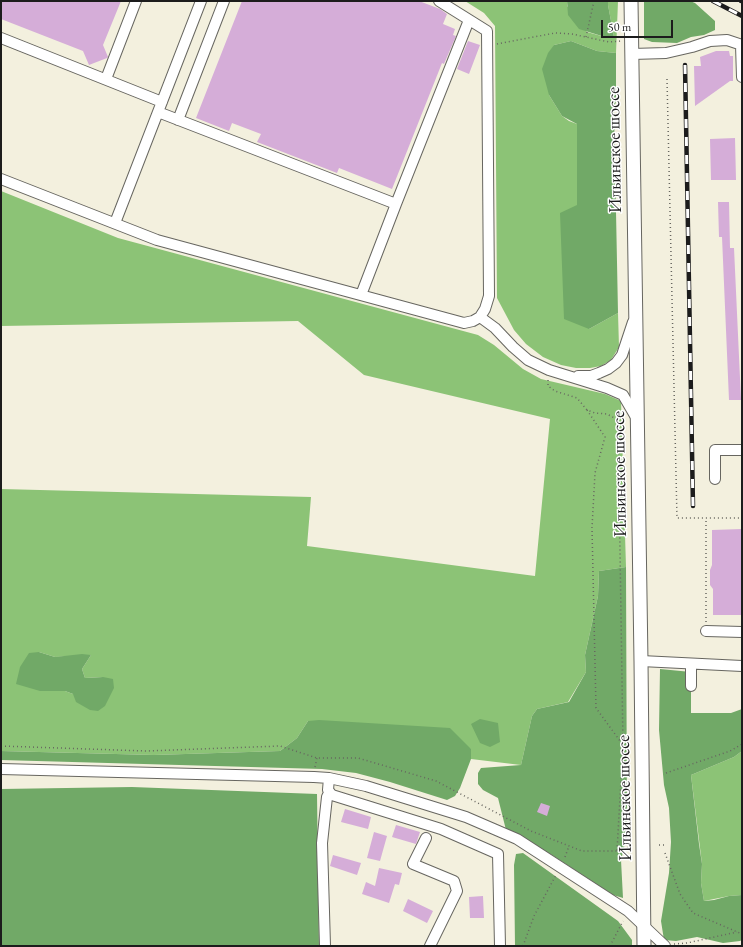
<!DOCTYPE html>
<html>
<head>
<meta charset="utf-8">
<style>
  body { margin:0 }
  #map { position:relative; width:743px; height:947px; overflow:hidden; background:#f3f0de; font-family:"EB Garamond",serif }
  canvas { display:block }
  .frame { position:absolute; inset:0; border:2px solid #1c1c1c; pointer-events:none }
  .scale { position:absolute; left:601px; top:20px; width:72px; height:18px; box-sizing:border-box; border:2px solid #1c1c1c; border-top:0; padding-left:5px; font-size:12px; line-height:14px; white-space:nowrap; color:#1c1c1c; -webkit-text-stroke:3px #fff; paint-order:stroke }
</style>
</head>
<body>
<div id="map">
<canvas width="743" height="947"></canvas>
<div class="frame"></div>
<div class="scale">50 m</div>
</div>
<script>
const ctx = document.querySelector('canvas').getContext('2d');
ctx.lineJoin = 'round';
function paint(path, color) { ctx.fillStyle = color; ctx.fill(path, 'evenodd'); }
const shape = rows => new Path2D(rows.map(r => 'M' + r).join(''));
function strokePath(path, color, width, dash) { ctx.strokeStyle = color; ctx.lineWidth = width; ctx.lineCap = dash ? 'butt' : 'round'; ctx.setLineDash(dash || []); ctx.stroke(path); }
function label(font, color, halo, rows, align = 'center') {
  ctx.font = font + ' "EB Garamond",serif'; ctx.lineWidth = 3; ctx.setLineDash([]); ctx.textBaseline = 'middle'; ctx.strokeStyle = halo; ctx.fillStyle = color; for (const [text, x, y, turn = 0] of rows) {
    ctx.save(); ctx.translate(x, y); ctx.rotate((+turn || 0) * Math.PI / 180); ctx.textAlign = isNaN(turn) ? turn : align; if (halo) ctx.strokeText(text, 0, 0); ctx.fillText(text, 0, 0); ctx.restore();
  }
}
const green = shape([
  [465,1,567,1,567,6,587,32,605,37,614,37,608,5,608,1,618,1,616,53,597,51,571,41,554,45,549,95,562,116,569,121,577,124,577,205,589,329,618,313,619,347,611,360,601,366,590,368,576,368,561,365,543,357,526,344,514,330,497,298,495,26,484,13],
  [1,191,118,238,478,335,494,345,523,369,541,379,605,394,621,401,626,567,599,571,598,596,585,655,586,672,568,702,537,709,532,716,521,765,471,759,471,749,308,721,297,738,280,751,154,755,1,751,1,489,311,497,307,546,535,576,550,419,364,375,298,321,1,326],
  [39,652,55,657,91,655,82,669,85,678,103,677,73,694,65,691,40,691],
  [742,751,742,895,729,896,704,901,701,883,702,864,691,775,734,757]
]);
const forest = shape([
  [567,1,608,1,608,5,614,37,605,37,579,29,568,15],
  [644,1,690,1,695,3,715,21,715,30,704,35,691,37,677,43,652,42,644,39],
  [571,41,597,51,616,53,616,101,614,110,618,313,589,329,564,319,560,213,577,205,577,124,562,116,549,95,542,69,548,53,554,45],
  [626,567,627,836,621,860,623,898,613,895,552,855,506,830,498,798,483,790,478,784,478,773,481,768,521,765,532,716,537,709,569,702,586,672,585,655,598,596,599,571],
  [39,652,55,657,82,654,91,655,82,669,85,678,103,677,113,679,114,688,105,706,98,711,90,710,76,702,73,694,65,691,40,691,16,684,20,667,29,653],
  [660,669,691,672,691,713,731,713,742,709,742,751,734,757,691,775,699,844,702,864,701,883,704,901,714,900,729,896,742,895,742,940,740,941,723,943,697,937,676,941,664,940,661,921,669,873,671,842,669,808,664,785,659,730],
  [480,719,498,723,500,742,490,747,480,743,471,724],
  [319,720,450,728,471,749,471,759,460,788,455,796,447,800,390,782,356,773,322,769,1,760,1,751,154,755,280,751,297,738,308,721],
  [132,787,317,794,319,946,1,946,1,789],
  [523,853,618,921,632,940,632,946,515,946,514,865,516,854]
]);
const building = shape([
  [1,1,121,1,103,45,108,57,107,58,89,65,83,51,1,19],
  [242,1,419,1,440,9,447,14,443,24,455,29,453,35,456,36,444,64,442,63,392,189,339,168,337,173,257,142,261,134,232,123,229,131,196,118],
  [468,41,480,45,469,74,457,69],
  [716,51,729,51,730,56,733,56,733,81,730,81,695,106,694,66,701,66,700,57],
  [735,138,736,180,711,180,710,139],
  [718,202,729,202,730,248,734,248,741,400,729,400,722,237,719,237],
  [742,529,742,615,713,615,713,589,710,585,710,570,712,565,712,530],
  [541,803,550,806,547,816,537,812],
  [345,809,371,817,368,829,341,822],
  [396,825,420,832,416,844,392,837],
  [374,832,387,836,380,861,367,858],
  [333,855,361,863,357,875,330,866],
  [379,868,402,873,399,885,395,884,389,903,362,894,366,882,375,886],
  [483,896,484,918,470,918,469,897],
  [408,899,433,911,427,923,403,911]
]);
const path = shape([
  [586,37,594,1],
  [497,44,555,33,572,34,609,42,621,41],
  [667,79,677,518,742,518],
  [548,380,548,386,555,391,577,398,587,410,595,413,607,414,618,420,623,745,617,851],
  [587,410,605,437,595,473,592,528,596,708,623,745],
  [706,622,706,518],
  [1,746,146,751,280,746,317,758,358,758,436,781,531,831,582,851,617,851,632,846],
  [315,767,317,758],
  [666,773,730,751,742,744],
  [659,845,664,845],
  [665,853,680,894,693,913,742,934],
  [565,857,569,846],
  [674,944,687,943,737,932],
  [523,946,534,916,556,875],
  [610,946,623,921]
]);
const minor = shape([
  [1,38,162,102],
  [741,45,742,77],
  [632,54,666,53,692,47,710,41,727,40,742,45],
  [106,79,136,1],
  [158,112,396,204,361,295],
  [178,120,224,1],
  [1,179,157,240,464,323,473,321,480,317,485,309,489,296,487,31,439,1],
  [396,204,469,20],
  [115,223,201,1],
  [480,317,495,328,513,347,528,360,549,370,607,388,623,395,637,419],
  [578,376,591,376,599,373,608,369,616,363,622,355,633,322],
  [715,479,715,450,742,450],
  [706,631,742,632],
  [641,661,742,666],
  [691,686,691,664],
  [1,769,314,777,329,778,366,786,466,817,517,839,628,911,665,946],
  [329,778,328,790,332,795,441,829,498,854,500,946],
  [426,838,413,864,454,881,457,891,430,946],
  [325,946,322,843,327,797,329,793]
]);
const major = shape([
  [631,1,641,661,644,946]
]);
const rail = shape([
  [713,1,742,16],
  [741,1,742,1],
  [685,65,693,506]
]);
const streetNames = [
  ["Ильинское шоссе",615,150,-91],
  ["Ильинское шоссе",620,474,-91],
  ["Ильинское шоссе",625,798,-91]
];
paint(green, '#8cc376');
paint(forest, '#71a967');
paint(building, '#d5add8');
strokePath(minor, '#676660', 12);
strokePath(major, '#676660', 15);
strokePath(path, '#676660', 1.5, [1, 3]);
strokePath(minor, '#fff', 10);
strokePath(major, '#fff', 13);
strokePath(rail, '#1c1c1c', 4.5);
strokePath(rail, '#fff', 3, [9]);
label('18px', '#1c1c1c', '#fff', streetNames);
</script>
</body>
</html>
